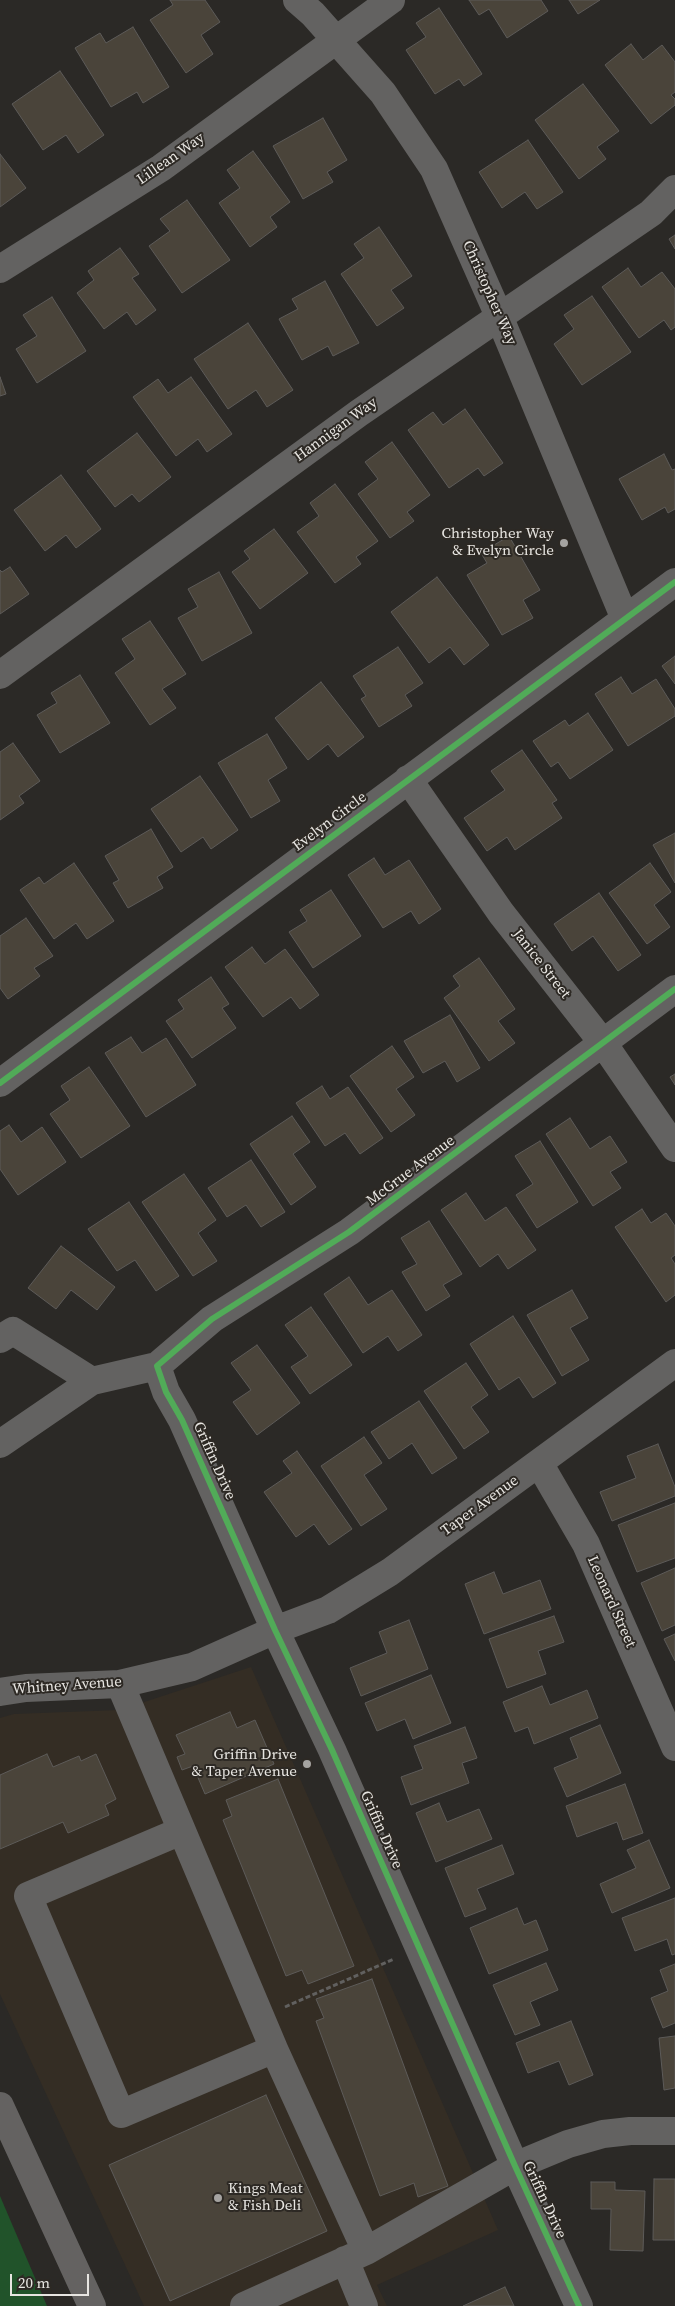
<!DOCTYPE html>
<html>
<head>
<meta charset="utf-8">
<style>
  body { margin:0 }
  #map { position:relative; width:675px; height:2306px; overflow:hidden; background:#2b2926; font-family:"Source Serif 4",serif }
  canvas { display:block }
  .scale { position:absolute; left:10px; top:2274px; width:79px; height:22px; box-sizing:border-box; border:2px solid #e7e5e1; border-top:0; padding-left:6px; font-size:15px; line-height:18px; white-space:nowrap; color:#e7e5e1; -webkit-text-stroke:4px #2d2924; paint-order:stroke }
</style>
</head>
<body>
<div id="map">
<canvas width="675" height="2306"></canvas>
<div class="scale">20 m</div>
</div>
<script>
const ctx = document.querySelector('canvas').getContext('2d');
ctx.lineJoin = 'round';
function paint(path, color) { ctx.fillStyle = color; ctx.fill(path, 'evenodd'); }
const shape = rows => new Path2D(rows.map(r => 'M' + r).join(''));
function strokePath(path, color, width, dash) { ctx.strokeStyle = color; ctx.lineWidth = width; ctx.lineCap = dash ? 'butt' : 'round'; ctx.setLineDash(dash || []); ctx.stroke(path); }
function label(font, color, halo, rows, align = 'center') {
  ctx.font = font + ' "Source Serif 4",serif'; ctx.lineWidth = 4; ctx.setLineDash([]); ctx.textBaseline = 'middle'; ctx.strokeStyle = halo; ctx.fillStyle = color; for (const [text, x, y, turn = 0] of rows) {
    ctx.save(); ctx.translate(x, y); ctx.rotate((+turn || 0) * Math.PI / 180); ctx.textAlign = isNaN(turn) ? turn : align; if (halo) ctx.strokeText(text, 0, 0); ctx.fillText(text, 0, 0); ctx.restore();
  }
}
const built = shape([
  [251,1667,498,2230,377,2285,387,2306,144,2306,0,1994,0,1718,14,1714,120,1710]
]);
const green = shape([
  [0,2196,47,2306,0,2306]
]);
const building = shape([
  [170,0,205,0,220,22,201,35,213,54,186,73,150,20,173,5,170,0],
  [469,0,541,0,548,11,507,38,489,9,479,15,469,0],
  [569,0,600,0,578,14,569,0],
  [439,8,482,74,464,86,459,79,435,94,406,50,426,37,416,23,439,8],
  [133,27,169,87,143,103,137,92,111,107,75,48,100,33,106,43,133,27],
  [631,44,643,60,662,45,675,62,675,92,671,95,675,99,675,105,651,124,605,65,631,44],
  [60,71,104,135,78,153,66,135,43,150,12,104,60,71],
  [583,84,619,131,597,147,606,159,579,179,535,120,583,84],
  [323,118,347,160,327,172,333,182,303,199,273,146,323,118],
  [528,140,563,192,537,209,525,192,502,208,479,172,528,140],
  [253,151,290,202,270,217,277,227,250,247,219,203,240,188,227,170,253,151],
  [0,154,26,188,0,207,0,154],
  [187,200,230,260,182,293,149,246,170,231,160,219,187,200],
  [379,227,412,276,391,290,404,308,377,326,341,274,364,258,354,244,379,227],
  [675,235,675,249,669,239,675,235],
  [120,248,139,274,132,278,156,310,136,325,127,312,104,329,77,293,94,280,88,271,120,248],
  [628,268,641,287,662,272,675,289,675,327,671,330,664,320,639,338,602,287,628,268],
  [325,281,359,343,333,356,328,346,302,360,279,319,298,309,292,299,325,281],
  [592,296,631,352,582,385,554,344,574,329,564,315,592,296],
  [52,297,86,351,37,383,16,349,37,336,23,315,52,297],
  [248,323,293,390,267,407,256,390,228,409,194,359,248,323],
  [0,377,6,394,0,396,0,377],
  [191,377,232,434,207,452,198,439,176,456,133,397,158,379,168,393,191,377],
  [465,409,503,463,484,476,478,468,449,488,408,430,433,412,443,425,465,409],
  [137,433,171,477,139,502,132,494,115,507,87,471,137,433],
  [392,442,430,495,407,512,414,521,390,538,358,494,378,479,365,462,392,442],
  [664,454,672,470,675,469,675,509,668,513,665,507,642,520,619,479,664,454],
  [61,475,101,529,76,548,66,535,45,551,14,510,61,475],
  [335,484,378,541,356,557,361,564,335,583,297,532,319,516,310,503,335,484],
  [274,529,308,573,260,609,232,572,250,559,244,551,274,529],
  [509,536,540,590,523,600,533,618,502,635,467,575,487,563,481,553,509,536],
  [10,567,29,594,0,614,0,570,2,572,10,567],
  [219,572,252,633,202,661,178,618,198,607,188,589,219,572],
  [437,577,489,645,464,665,450,647,429,663,391,612,437,577],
  [150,621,186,674,162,689,176,708,150,725,115,673,135,659,122,639,150,621],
  [398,647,423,683,405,695,412,706,379,727,361,699,366,696,353,676,398,647],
  [675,656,675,684,662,666,675,656],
  [80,675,110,723,60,753,37,715,57,703,51,693,80,675],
  [621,677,632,694,656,679,675,709,675,716,628,746,595,694,621,677],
  [321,682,364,737,338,757,328,744,308,760,275,718,321,682],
  [588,713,613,750,570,779,558,762,551,767,533,741,565,720,569,726,588,713],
  [267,734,287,768,268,780,280,801,251,818,218,763,267,734],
  [13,743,40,781,19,796,24,803,0,820,0,752,13,743],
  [522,750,557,800,552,803,562,818,515,850,507,837,487,851,464,818,505,790,491,771,522,750],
  [200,776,238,830,211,849,203,837,181,852,151,809,200,776],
  [151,829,173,867,157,877,163,888,128,908,113,883,119,880,105,856,151,829],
  [675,833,675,883,653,845,675,833],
  [374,858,385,875,409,860,441,909,419,924,411,911,383,928,348,875,374,858],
  [74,863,114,921,87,939,76,923,54,939,20,890,39,877,44,884,74,863],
  [650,863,671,892,654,905,670,927,647,944,609,893,650,863],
  [331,890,361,936,313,968,289,932,307,921,300,910,331,890],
  [599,893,641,955,618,971,593,936,572,951,554,924,599,893],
  [26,918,53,956,34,968,40,976,8,999,0,988,0,936,26,918],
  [252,947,265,964,285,949,319,995,300,1009,291,997,263,1017,225,967,252,947],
  [479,958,515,1009,498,1021,515,1043,489,1061,444,998,460,986,453,976,479,958],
  [211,977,229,1004,222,1008,236,1028,192,1058,166,1021,184,1009,178,1000,211,977],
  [450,1015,480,1068,457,1082,445,1061,423,1073,404,1041,450,1015],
  [131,1037,142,1053,166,1038,196,1085,146,1117,105,1053,131,1037],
  [392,1046,414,1077,396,1089,415,1115,391,1132,350,1076,392,1046],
  [89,1067,130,1126,81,1158,50,1114,70,1100,61,1086,89,1067],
  [675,1074,675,1085,670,1077,675,1074],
  [322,1086,330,1099,348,1087,383,1138,360,1154,345,1133,325,1146,296,1103,322,1086],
  [292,1116,310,1142,293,1154,316,1187,291,1205,250,1144,292,1116],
  [570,1118,590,1149,610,1136,627,1162,610,1172,621,1188,593,1206,546,1134,570,1118],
  [9,1125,21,1142,42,1127,66,1162,18,1195,0,1169,0,1131,9,1125],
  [540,1141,578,1202,537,1228,516,1195,533,1184,515,1156,540,1141],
  [251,1160,285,1212,261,1227,246,1205,227,1217,208,1188,251,1160],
  [184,1174,216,1220,198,1233,217,1261,193,1276,142,1202,184,1174],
  [466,1193,485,1221,506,1207,536,1250,508,1269,498,1254,480,1267,441,1210,466,1193],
  [129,1202,179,1276,156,1291,135,1260,117,1271,88,1229,129,1202],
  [642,1209,651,1223,666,1213,675,1226,675,1255,671,1258,675,1264,675,1295,666,1302,615,1227,642,1209],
  [429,1221,462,1274,443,1285,450,1296,426,1311,402,1272,417,1264,401,1238,429,1221],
  [61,1246,115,1287,97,1310,71,1290,56,1309,28,1288,61,1246],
  [349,1277,368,1305,392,1290,422,1335,398,1351,388,1336,363,1353,324,1294,349,1277],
  [572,1290,588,1318,570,1328,589,1360,562,1376,527,1315,572,1290],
  [311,1307,352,1365,310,1394,291,1367,308,1356,285,1325,311,1307],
  [513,1316,556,1383,533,1398,519,1377,499,1390,470,1344,513,1316],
  [257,1345,300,1403,257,1435,233,1402,251,1390,231,1363,257,1345],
  [466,1363,488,1395,471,1407,489,1432,464,1449,424,1391,466,1363],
  [419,1401,457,1458,432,1474,412,1443,389,1459,371,1432,419,1401],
  [364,1437,382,1463,364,1475,387,1509,361,1526,321,1466,364,1437],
  [658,1444,675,1487,675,1496,612,1521,600,1492,636,1478,627,1456,658,1444],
  [297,1451,352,1529,329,1545,314,1524,296,1537,264,1492,292,1473,283,1461,297,1451],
  [675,1503,675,1558,637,1572,618,1525,675,1503],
  [675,1568,675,1625,662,1631,641,1583,675,1568],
  [494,1572,503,1594,540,1580,551,1609,484,1634,465,1584,494,1572],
  [554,1616,564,1642,538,1651,546,1674,507,1688,489,1639,554,1616],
  [409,1620,428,1669,361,1696,350,1668,387,1653,379,1632,409,1620],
  [675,1634,675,1661,664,1639,675,1634],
  [431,1675,451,1723,413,1739,405,1719,377,1731,365,1703,431,1675],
  [542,1686,550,1705,587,1690,598,1718,534,1744,528,1727,515,1732,503,1702,542,1686],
  [230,1712,237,1728,255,1720,274,1764,205,1794,193,1766,182,1770,177,1757,185,1754,176,1735,230,1712],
  [600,1725,621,1773,567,1797,554,1768,578,1758,570,1738,600,1725],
  [465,1727,477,1758,462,1763,469,1783,411,1805,401,1777,423,1769,414,1746,465,1727],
  [47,1754,53,1767,79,1756,81,1761,96,1754,116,1799,105,1805,109,1815,68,1833,63,1822,0,1849,0,1775,47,1754],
  [278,1779,354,1966,308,1984,302,1970,286,1976,223,1820,232,1816,226,1800,278,1779],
  [625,1784,643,1833,623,1840,617,1822,577,1837,566,1806,625,1784],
  [439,1803,447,1822,479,1809,492,1839,436,1862,416,1813,439,1803],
  [649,1840,670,1888,612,1913,600,1884,636,1868,627,1850,649,1840],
  [502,1845,514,1874,477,1889,486,1909,465,1917,445,1868,502,1845],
  [675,1898,675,1954,672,1955,667,1939,635,1951,622,1918,675,1898],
  [517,1908,524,1925,536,1920,548,1950,489,1974,470,1928,517,1908],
  [546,1963,558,1990,530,2002,540,2025,515,2035,493,1985,546,1963],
  [675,1964,675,2023,663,2028,651,1998,668,1991,660,1970,675,1964],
  [372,1979,448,2186,418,2197,414,2183,380,2196,316,2021,324,2018,316,1999,372,1979],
  [571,2021,593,2075,569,2085,559,2061,528,2073,516,2043,571,2021],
  [675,2036,675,2088,664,2090,659,2038,675,2036],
  [266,2095,327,2231,170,2301,109,2165,266,2095],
  [654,2179,675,2179,675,2240,653,2240,654,2179],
  [591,2182,615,2182,615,2190,645,2191,643,2251,610,2250,611,2209,591,2209,591,2182],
  [505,2287,514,2306,463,2306,505,2287]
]);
const path = shape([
  [285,2007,394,1959]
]);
const minor = shape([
  [297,0,313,14,383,93,434,169,499,316,625,619],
  [0,269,161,168,391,0],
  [0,675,359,413,651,213,675,189],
  [408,779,501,913,603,1043,675,1148],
  [0,1083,675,582],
  [0,1339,13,1331,92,1381],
  [157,1366,166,1392,182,1420,275,1630,332,1750,515,2166,579,2306],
  [0,1444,92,1381,157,1366,212,1319,349,1232,675,989],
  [539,1463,586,1544,675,1747],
  [120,1684,274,2049,121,2114,28,1896,181,1831],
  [0,1692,26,1688,120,1684,192,1667,275,1630,328,1610,390,1572,675,1363],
  [274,2049,366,2251,515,2166,568,2144,603,2134,630,2131,675,2131],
  [345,2260,364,2306],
  [244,2306,366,2251]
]);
const major = shape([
  [0,2106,92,2306]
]);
const cycleway = shape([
  [0,1083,675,582],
  [579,2306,515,2166,332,1750,275,1630,182,1420,166,1392,157,1366,212,1319,349,1232,675,989]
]);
const markers = [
  [564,543,5,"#a5a3a0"],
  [307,1764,5,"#a5a3a0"],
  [218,2198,5,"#a5a3a0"]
];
const streetNames = [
  ["Lillean Way",171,159,-35],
  ["Christopher Way",489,293,66],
  ["Hannigan Way",336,430,-36],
  ["Evelyn Circle",330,822,-37],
  ["Janice Street",541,964,52],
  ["McGrue Avenue",411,1171,-37],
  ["Griffin Drive",214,1461,66],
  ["Taper Avenue",480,1506,-36],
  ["Leonard Street",611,1602,66],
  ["Whitney Avenue",67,1686,-4],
  ["Griffin Drive",381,1830,66],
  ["Griffin Drive",544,2200,65]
];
const poiNames = [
  ["Christopher Way",554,534],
  ["& Evelyn Circle",554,551],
  ["Griffin Drive",297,1755],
  ["& Taper Avenue",297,1772],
  ["Kings Meat",228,2189,"left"],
  ["& Fish Deli",228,2206,"left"]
];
paint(built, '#342d24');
paint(green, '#21532a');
paint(building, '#4a443a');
strokePath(building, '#5d5b59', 1);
strokePath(path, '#61605f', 3, [5, 2.5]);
strokePath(minor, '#636261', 28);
strokePath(major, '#646261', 28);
strokePath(cycleway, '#51ab58', 6);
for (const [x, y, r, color] of markers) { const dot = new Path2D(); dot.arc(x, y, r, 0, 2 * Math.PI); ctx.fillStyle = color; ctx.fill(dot); strokePath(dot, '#2d2924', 2); }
label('15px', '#e7e5e1', '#2d2924', streetNames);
label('15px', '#e7e5e1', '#2d2924', poiNames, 'right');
</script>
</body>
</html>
